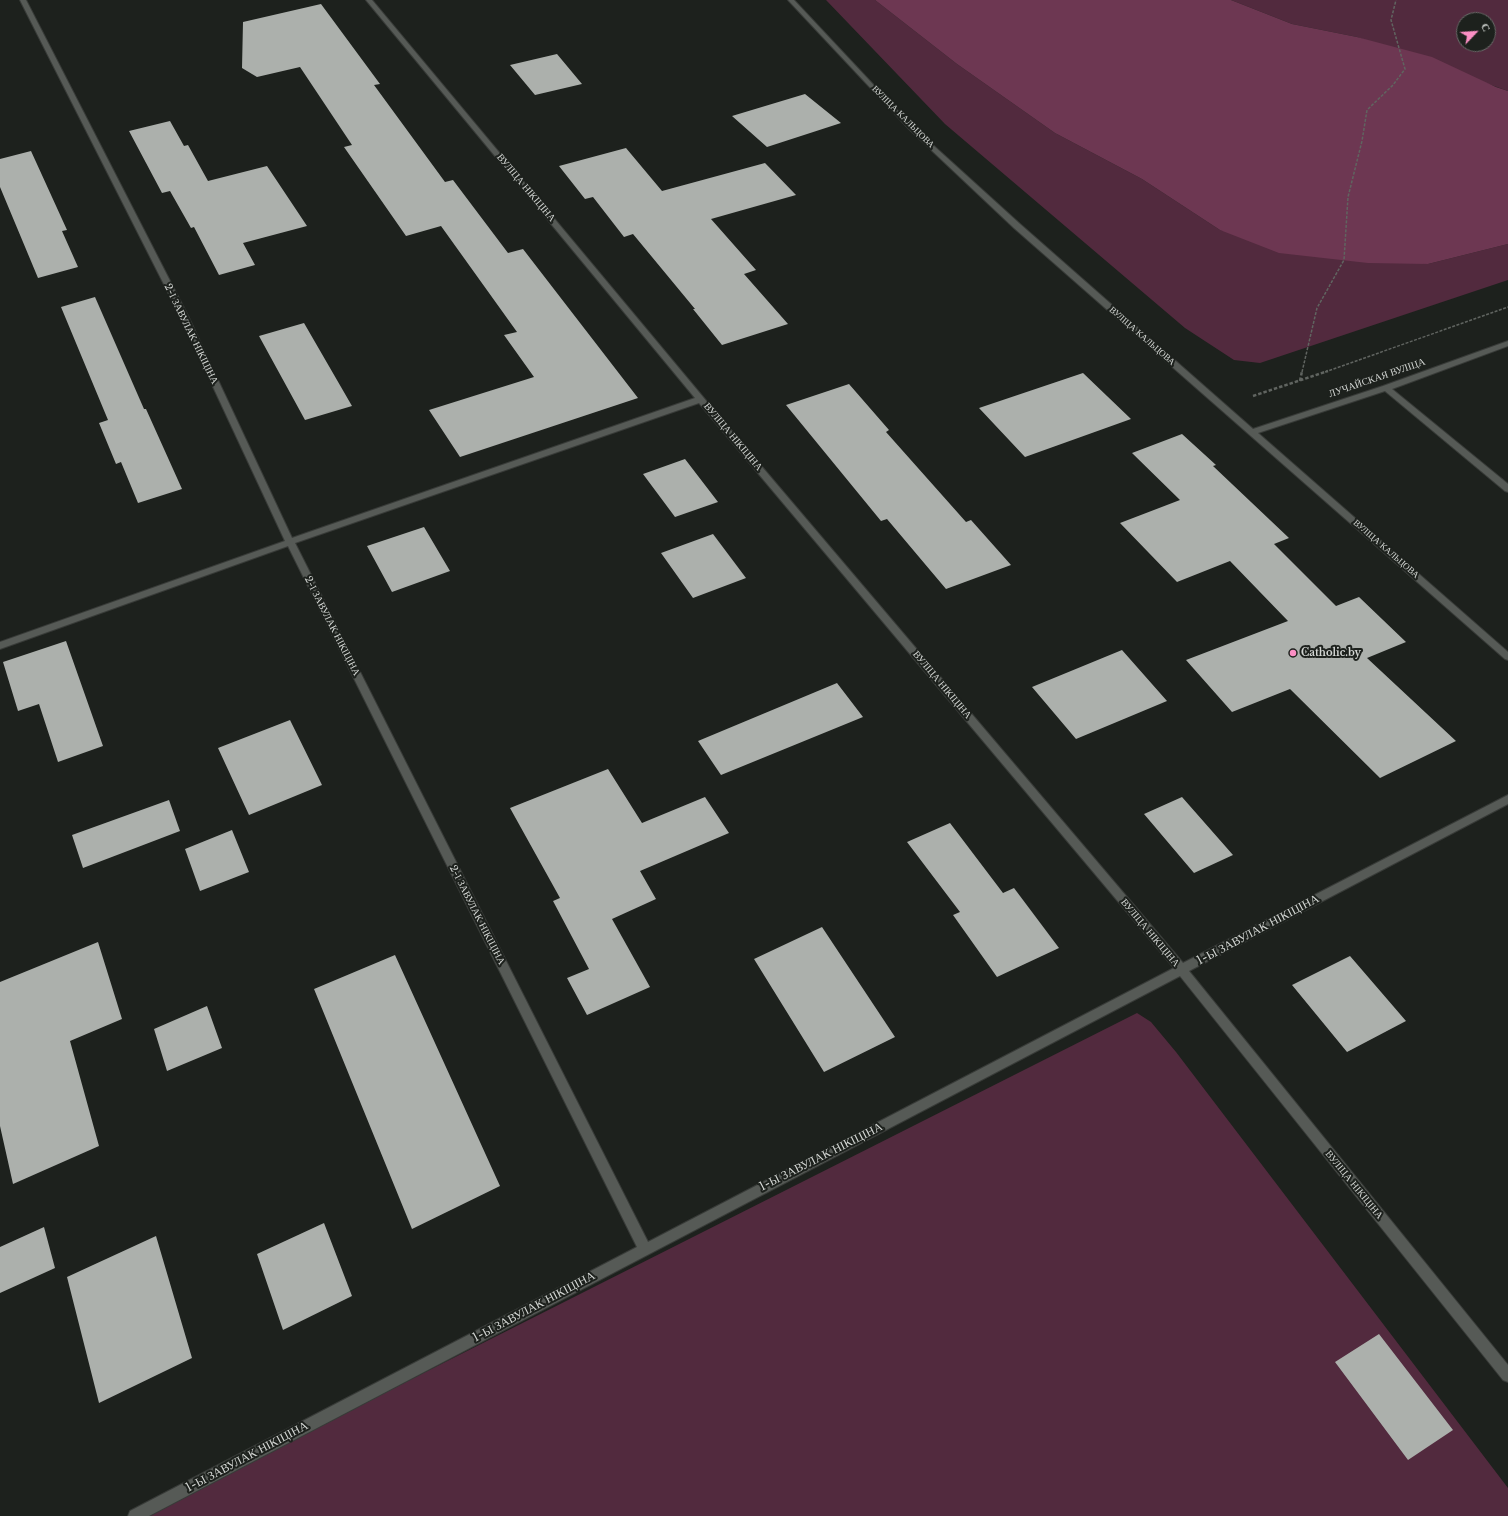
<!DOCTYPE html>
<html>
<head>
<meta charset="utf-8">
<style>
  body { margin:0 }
  #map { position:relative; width:1508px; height:1516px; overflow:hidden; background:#1d211d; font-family:"Libre Baskerville",serif }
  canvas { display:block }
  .north { position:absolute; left:1456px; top:12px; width:40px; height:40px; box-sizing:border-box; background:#1d211d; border:1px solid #666966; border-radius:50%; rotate:65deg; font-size:11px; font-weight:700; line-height:16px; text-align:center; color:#d3d6d3 }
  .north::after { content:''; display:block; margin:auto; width:14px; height:18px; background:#fb8fc4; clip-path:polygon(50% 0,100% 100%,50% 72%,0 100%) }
</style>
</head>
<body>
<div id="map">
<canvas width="1508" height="1516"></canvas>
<div class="north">С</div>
</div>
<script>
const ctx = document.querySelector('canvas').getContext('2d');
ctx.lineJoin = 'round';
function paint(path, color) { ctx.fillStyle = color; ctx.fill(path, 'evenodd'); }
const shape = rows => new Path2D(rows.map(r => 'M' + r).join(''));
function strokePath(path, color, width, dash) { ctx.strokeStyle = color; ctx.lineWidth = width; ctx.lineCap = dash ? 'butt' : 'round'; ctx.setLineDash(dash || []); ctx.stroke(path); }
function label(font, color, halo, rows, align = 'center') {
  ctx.font = font + ' "Libre Baskerville",serif'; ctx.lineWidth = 4; ctx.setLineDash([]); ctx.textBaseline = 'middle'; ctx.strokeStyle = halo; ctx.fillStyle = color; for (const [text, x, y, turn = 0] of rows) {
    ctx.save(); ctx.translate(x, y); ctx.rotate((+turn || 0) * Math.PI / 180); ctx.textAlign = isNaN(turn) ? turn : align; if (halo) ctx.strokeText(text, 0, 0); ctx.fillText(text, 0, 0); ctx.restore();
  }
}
const green = shape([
  [826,0,875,0,957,64,1055,133,1142,179,1220,230,1428,264,1508,244,1508,280,1260,363,1234,360,1185,328,945,124],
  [1231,0,1508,0,1508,91,1357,37,1292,24],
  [1464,20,1488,20,1488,44,1464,44],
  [1137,1013,1151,1022,1176,1052,1508,1488,1508,1516,140,1516]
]);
const forest = shape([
  [875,0,1231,0,1292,24,1357,37,1432,57,1496,87,1508,91,1508,244,1428,264,1368,263,1279,253,1220,230,1142,179,1055,133,957,64]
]);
const building = shape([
  [321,4,380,84,374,85,445,182,453,180,508,253,523,249,638,398,460,457,429,410,534,377,504,335,517,332,441,226,406,236,344,147,352,145,300,67,257,77,242,68,243,22],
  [557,54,582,84,535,95,510,65],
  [805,94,841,123,767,147,732,116],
  [170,121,184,146,188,145,208,181,267,166,307,226,243,243,255,265,219,275,194,227,191,228,170,191,162,193,129,131],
  [626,148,662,191,765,163,796,195,711,219,756,270,744,274,788,324,722,345,693,309,695,309,633,234,624,237,593,197,585,199,559,166],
  [31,151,67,230,62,231,78,267,38,278,0,187,0,159],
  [95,297,144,409,146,409,182,489,138,503,121,462,116,464,99,423,108,420,61,307],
  [304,323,352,406,305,420,259,336],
  [1083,373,1131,419,1025,457,979,408],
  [849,384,889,430,886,432,966,522,971,520,1011,565,946,589,887,519,881,521,786,405],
  [1182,434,1216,465,1213,466,1289,538,1274,544,1336,606,1359,597,1406,642,1367,658,1456,741,1380,778,1290,689,1232,712,1186,660,1288,621,1230,561,1177,582,1120,523,1180,500,1132,453],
  [685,459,718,502,675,517,643,474],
  [424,527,450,571,392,592,367,546],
  [713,534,746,578,693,598,661,553],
  [66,641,103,746,58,762,39,704,18,711,3,662],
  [1122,650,1167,701,1076,739,1032,687],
  [837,683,863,717,721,775,698,741],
  [290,720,322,785,249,815,218,748],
  [608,769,642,823,705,797,729,833,640,871,656,899,612,919,650,987,587,1015,567,978,589,969,553,901,560,898,510,808],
  [1182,797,1233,855,1194,873,1144,814],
  [169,800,180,831,83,868,72,835],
  [950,823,1003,893,1014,888,1059,948,997,977,953,915,960,912,907,842],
  [232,830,249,872,200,891,185,849],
  [822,927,895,1037,824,1072,754,959],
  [98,942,122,1019,70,1041,99,1146,13,1184,0,1126,0,982],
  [395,955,500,1186,412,1229,314,989],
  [1350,956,1406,1021,1347,1052,1292,985],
  [207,1006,222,1048,167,1071,154,1029],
  [324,1223,352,1296,283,1330,257,1254],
  [44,1227,55,1268,0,1293,0,1247],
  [156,1236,192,1358,99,1403,67,1277],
  [1379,1334,1453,1430,1408,1460,1335,1362]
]);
const pathFar1 = shape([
  [1302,372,1317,308,1344,260,1348,197,1362,141,1367,110,1393,85,1405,69,1391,20,1396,0],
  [1325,372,1508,307]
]);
const path = shape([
  [1300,381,1302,371],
  [1253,396,1328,371]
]);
const minor = shape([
  [20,0,26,0,188,316,292,538,695,398,366,0,372,0,718,415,1183,963,1508,795,1508,804,1189,971,1508,1365,1508,1382,1503,1380,1180,976,149,1516,128,1516,130,1511,637,1247,288,546,0,649,0,642,285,541,180,316,20,0],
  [699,403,1174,968,648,1242,295,543,699,403],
  [788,0,794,0,913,127,1020,224,1253,429,1383,386,1508,341,1508,346,1392,389,1508,484,1508,492,1505,491,1385,391,1258,433,1508,652,1508,660,1505,659,1014,228,909,129,788,0]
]);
const markers = [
  [1293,653,4,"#fb8fc4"]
];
const farStreetnames = [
  ["ВУЛІЦА КАЛЬЦОВА",903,117,45],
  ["ВУЛІЦА КАЛЬЦОВА",1142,336,41],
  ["ВУЛІЦА КАЛЬЦОВА",1386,549,41]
];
const streetNames = [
  ["ВУЛІЦА НІКІЦІНА",526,188,50],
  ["2-І ЗАВУЛАК НІКІЦІНА",191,334,64],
  ["ЛУЧАЙСКАЯ ВУЛІЦА",1377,378,-19],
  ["ВУЛІЦА НІКІЦІНА",733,437,50],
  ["2-І ЗАВУЛАК НІКІЦІНА",332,626,63],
  ["ВУЛІЦА НІКІЦІНА",942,685,50],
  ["2-І ЗАВУЛАК НІКІЦІНА",477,915,63],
  ["ВУЛІЦА НІКІЦІНА",1150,933,50],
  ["ВУЛІЦА НІКІЦІНА",1354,1185,51]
];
const poiNames = [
  ["Catholic.by",1301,653]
];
const nearStreetnames = [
  ["1-Ы ЗАВУЛАК НІКІЦІНА",1258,930,-28],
  ["1-Ы ЗАВУЛАК НІКІЦІНА",821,1157,-27],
  ["1-Ы ЗАВУЛАК НІКІЦІНА",534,1307,-28],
  ["1-Ы ЗАВУЛАК НІКІЦІНА",247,1457,-28]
];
paint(green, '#522a3e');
paint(forest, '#6d3752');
paint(building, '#acb0ac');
strokePath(minor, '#383b38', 2);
strokePath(pathFar1, '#606460', 1.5, [3, 1.5]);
strokePath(path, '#606460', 2.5, [3.5, 2]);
paint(minor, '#565a56');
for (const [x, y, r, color] of markers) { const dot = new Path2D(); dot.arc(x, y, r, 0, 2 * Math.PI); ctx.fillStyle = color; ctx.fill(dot); strokePath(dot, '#1d211d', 1.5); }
label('9px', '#d3d6d3', '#1d211d', farStreetnames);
label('10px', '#d3d6d3', '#1d211d', streetNames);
label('bold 10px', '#d3d6d3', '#1d211d', poiNames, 'left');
label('12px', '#d3d6d3', '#1d211d', nearStreetnames);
</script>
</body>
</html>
